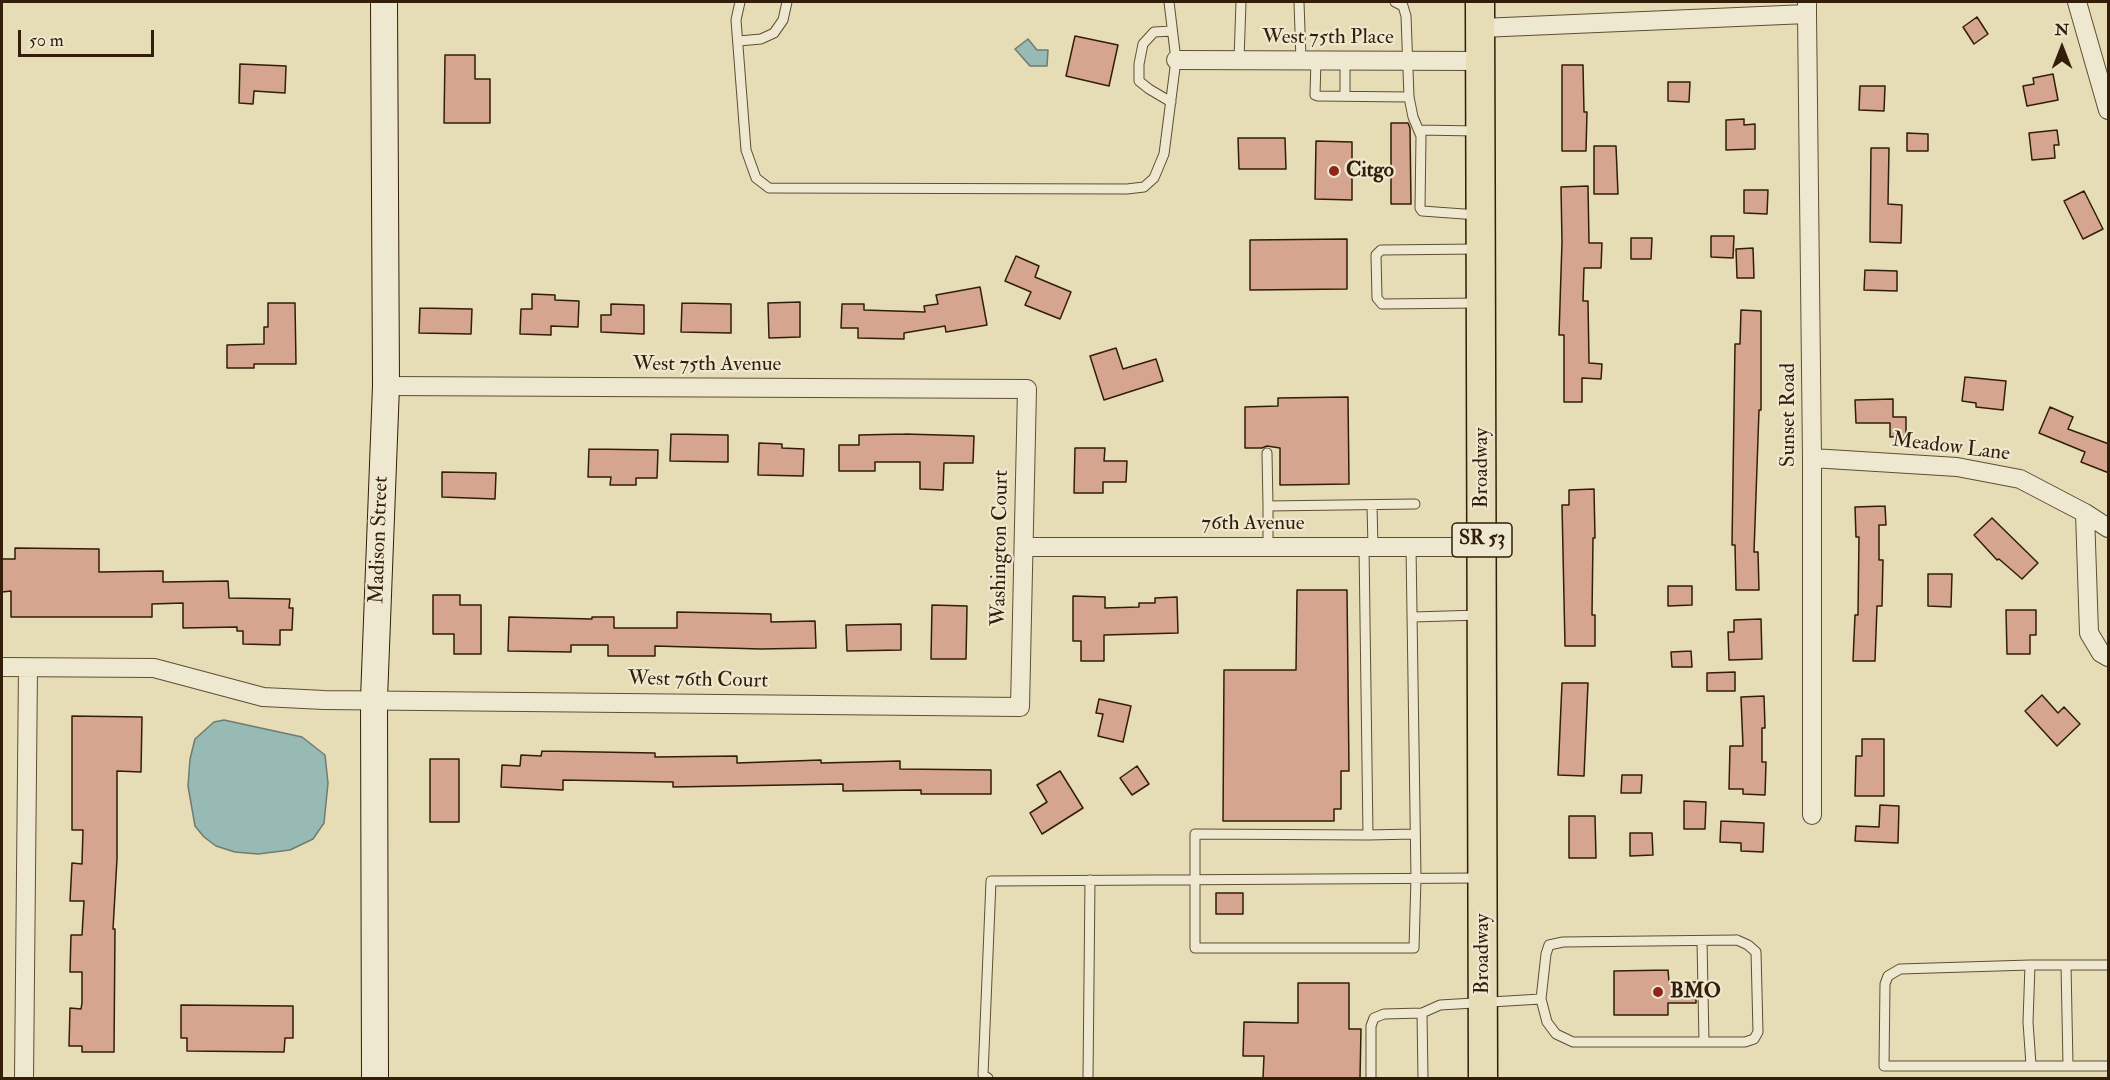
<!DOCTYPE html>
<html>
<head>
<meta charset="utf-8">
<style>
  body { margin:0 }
  #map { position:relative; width:2110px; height:1080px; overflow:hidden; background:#e6dcb6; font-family:"IM FELL Double Pica",serif }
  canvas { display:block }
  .frame { position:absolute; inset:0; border:3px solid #321e09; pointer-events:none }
  .north { position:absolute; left:2032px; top:18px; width:60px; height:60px; -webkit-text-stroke:4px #efe8d0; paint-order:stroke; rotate:0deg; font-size:16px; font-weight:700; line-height:24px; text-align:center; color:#321e09 }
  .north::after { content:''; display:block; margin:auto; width:21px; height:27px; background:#321e09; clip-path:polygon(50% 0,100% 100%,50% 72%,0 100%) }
  .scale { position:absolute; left:18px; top:30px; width:136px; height:27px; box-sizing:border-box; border:3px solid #321e09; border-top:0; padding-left:8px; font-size:18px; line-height:21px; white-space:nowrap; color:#321e09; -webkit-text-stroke:4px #efe8d0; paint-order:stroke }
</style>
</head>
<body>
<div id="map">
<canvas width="2110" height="1080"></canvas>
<div class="frame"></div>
<div class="north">N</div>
<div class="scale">50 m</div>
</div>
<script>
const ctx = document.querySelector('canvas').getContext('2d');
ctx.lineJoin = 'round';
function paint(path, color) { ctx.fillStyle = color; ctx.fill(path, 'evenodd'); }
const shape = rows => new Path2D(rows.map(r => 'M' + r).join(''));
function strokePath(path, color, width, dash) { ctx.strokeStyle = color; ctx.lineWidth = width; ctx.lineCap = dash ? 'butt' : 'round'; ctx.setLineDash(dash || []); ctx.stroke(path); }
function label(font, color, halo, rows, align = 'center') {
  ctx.font = font + ' "IM FELL Double Pica",serif'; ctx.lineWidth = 4.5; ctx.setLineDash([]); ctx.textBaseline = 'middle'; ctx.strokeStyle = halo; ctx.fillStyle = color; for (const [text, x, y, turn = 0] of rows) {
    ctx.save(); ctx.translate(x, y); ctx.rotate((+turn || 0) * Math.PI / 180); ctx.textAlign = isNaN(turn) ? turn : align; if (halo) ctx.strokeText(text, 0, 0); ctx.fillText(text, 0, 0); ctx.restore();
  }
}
const water = shape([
  [1028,39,1037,50,1048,50,1047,66,1030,66,1015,49,1028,39],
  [224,720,302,737,325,755,328,783,324,823,313,839,290,850,258,854,235,852,216,846,204,837,195,826,188,786,190,759,195,739,214,722,224,720]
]);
const building = shape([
  [1977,17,1988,34,1974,44,1963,27,1977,17],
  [1075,36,1118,45,1109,86,1066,76,1075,36],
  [445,55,475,55,475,79,490,79,490,123,444,123,445,55],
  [240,64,286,66,285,93,254,91,253,104,239,103,240,64],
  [1562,65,1583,65,1584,112,1587,112,1586,151,1562,151,1562,65],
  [2053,74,2058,100,2027,106,2023,86,2034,84,2033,78,2053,74],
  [1668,82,1690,82,1689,102,1668,101,1668,82],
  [1860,86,1885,86,1884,111,1859,110,1860,86],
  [1744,119,1744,125,1755,124,1755,149,1726,150,1726,120,1744,119],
  [1391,123,1408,123,1410,128,1411,204,1391,204,1391,123],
  [2057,130,2059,145,2054,145,2055,158,2032,160,2029,133,2057,130],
  [1907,133,1928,134,1928,151,1907,151,1907,133],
  [1238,138,1285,138,1286,169,1239,169,1238,138],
  [1316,141,1352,142,1352,200,1315,199,1316,141],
  [1594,146,1616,146,1618,194,1594,194,1594,146],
  [1871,148,1889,148,1888,204,1902,205,1901,243,1870,242,1871,148],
  [1588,186,1589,243,1602,243,1601,268,1584,268,1583,301,1588,301,1589,363,1602,364,1601,379,1582,378,1582,402,1564,402,1564,335,1559,335,1562,242,1561,187,1588,186],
  [1744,190,1768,190,1767,214,1744,213,1744,190],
  [2084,191,2103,229,2083,239,2064,201,2084,191],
  [1711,236,1734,236,1733,258,1711,257,1711,236],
  [1631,238,1652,238,1651,259,1631,259,1631,238],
  [1347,239,1347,289,1250,290,1250,240,1347,239],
  [1753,248,1754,278,1737,278,1736,249,1753,248],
  [1016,256,1039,266,1035,277,1071,292,1060,319,1025,305,1031,292,1005,281,1016,256],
  [1865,270,1897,271,1897,291,1864,290,1865,270],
  [980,287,987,325,946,332,945,326,904,333,904,339,858,338,858,328,841,328,842,304,864,304,864,310,925,312,924,306,938,304,936,295,980,287],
  [532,294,555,295,555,300,579,301,578,327,551,326,551,335,520,334,521,309,532,309,532,294],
  [800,302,800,337,769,338,768,303,800,302],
  [268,303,295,303,296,364,254,364,254,368,227,368,227,345,264,344,264,327,268,327,268,303],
  [682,303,731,304,731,333,681,332,682,303],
  [611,304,644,305,644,334,601,332,601,315,611,315,611,304],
  [420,308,472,309,471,334,419,333,420,308],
  [1741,310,1761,311,1761,410,1759,410,1754,552,1758,552,1759,590,1736,590,1735,545,1732,545,1735,344,1740,344,1741,310],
  [1116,348,1123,369,1156,359,1163,381,1104,400,1090,356,1116,348],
  [1965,377,2006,381,2003,410,1976,407,1976,403,1962,401,1965,377],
  [1348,397,1349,484,1280,485,1280,448,1267,446,1262,448,1245,448,1245,407,1278,406,1278,398,1348,397],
  [1893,399,1893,417,1906,417,1906,436,1890,437,1890,423,1856,423,1855,400,1893,399],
  [2050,407,2073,417,2068,429,2109,444,2109,473,2081,462,2085,452,2039,433,2050,407],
  [671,434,728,435,728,462,670,461,671,434],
  [905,434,974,436,973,463,944,463,943,490,920,489,920,462,875,462,875,471,839,471,839,445,859,445,859,435,905,434],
  [759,443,782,444,782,448,804,449,803,476,758,475,759,443],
  [1075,448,1105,448,1104,461,1127,461,1126,482,1103,482,1103,493,1074,493,1075,448],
  [589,449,658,450,657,478,636,478,636,485,610,485,611,477,588,477,589,449],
  [442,472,496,473,495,499,442,497,442,472],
  [1594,489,1595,538,1593,538,1592,615,1595,615,1595,646,1565,646,1562,505,1569,505,1569,490,1594,489],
  [1885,506,1886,525,1879,525,1879,560,1883,560,1882,606,1877,606,1875,661,1853,661,1855,615,1858,615,1859,537,1856,537,1855,507,1885,506],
  [1992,518,2038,563,2022,579,1999,559,1997,560,1974,535,1992,518],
  [15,548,99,549,99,572,163,571,163,582,228,581,229,598,290,599,289,608,293,608,292,630,280,630,280,645,243,644,243,631,237,631,237,627,183,628,183,603,152,604,152,617,11,617,11,591,2,592,2,559,15,559,15,548],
  [1928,574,1952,574,1951,607,1928,606,1928,574],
  [1668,586,1692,586,1692,605,1668,606,1668,586],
  [1297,590,1347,590,1349,771,1341,771,1341,809,1334,809,1334,821,1223,821,1224,670,1296,670,1297,590],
  [433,595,460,595,460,605,481,605,481,654,454,654,454,634,433,634,433,595],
  [1073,596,1105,597,1105,608,1139,607,1139,603,1155,603,1155,598,1177,597,1178,633,1104,635,1104,661,1081,661,1081,641,1073,641,1073,596],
  [932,605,967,606,966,659,931,659,932,605],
  [2006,610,2036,610,2036,635,2030,635,2030,654,2007,654,2006,610],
  [677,612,771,614,771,622,815,621,816,648,761,649,655,646,655,656,608,656,608,645,571,645,571,652,508,651,509,617,592,619,592,617,614,617,614,628,677,628,677,612],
  [1761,619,1762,659,1729,660,1728,632,1734,632,1734,620,1761,619],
  [901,624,901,650,847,651,846,625,901,624],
  [1691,651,1692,667,1672,667,1671,652,1691,651],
  [1735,672,1735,691,1707,691,1707,673,1735,672],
  [1562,683,1588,683,1584,776,1558,775,1562,683],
  [2042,695,2058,713,2064,707,2080,724,2057,746,2025,711,2042,695],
  [1764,696,1765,728,1762,728,1762,762,1766,762,1765,795,1743,794,1743,789,1729,789,1730,746,1743,746,1741,697,1764,696],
  [1099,699,1131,706,1123,742,1098,736,1103,714,1096,713,1099,699],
  [72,716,142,717,141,772,117,771,117,859,113,929,115,929,114,1052,82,1052,82,1046,69,1046,70,1008,81,1009,82,1003,82,972,70,972,71,935,82,935,84,901,70,901,72,863,82,864,83,830,72,830,72,716],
  [1862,739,1884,739,1884,796,1855,796,1856,756,1862,756,1862,739],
  [542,751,655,753,655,757,737,756,737,763,821,760,821,763,900,761,900,769,991,770,991,794,921,794,921,790,843,791,843,784,673,787,673,782,563,780,563,790,501,787,502,765,520,766,521,755,541,756,542,751],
  [430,759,459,759,459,822,430,822,430,759],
  [1137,766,1149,784,1132,795,1120,778,1137,766],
  [1060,771,1083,808,1042,834,1030,813,1047,802,1037,785,1060,771],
  [1622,775,1642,775,1641,793,1621,793,1622,775],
  [1684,801,1706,802,1705,829,1684,829,1684,801],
  [1880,805,1899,806,1898,843,1855,841,1856,826,1879,827,1880,805],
  [1569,816,1595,816,1596,858,1569,858,1569,816],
  [1721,821,1764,823,1763,852,1741,851,1741,843,1720,842,1721,821],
  [1630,833,1652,833,1653,855,1630,856,1630,833],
  [1216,893,1243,893,1243,914,1216,914,1216,893],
  [1668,970,1669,982,1696,982,1696,1003,1668,1003,1668,1015,1614,1015,1614,971,1668,970],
  [1298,983,1349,983,1349,1029,1361,1029,1360,1078,1263,1078,1264,1056,1243,1056,1244,1022,1298,1023,1298,983],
  [181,1005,293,1006,293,1038,285,1038,284,1052,187,1051,187,1038,181,1038,181,1005]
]);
const lane = shape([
  [740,2,736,20,746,150,756,178,769,188,1127,189,1144,187,1154,178,1164,154,1176,60,1169,2],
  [1299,2,1301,60],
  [1395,2,1403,6,1406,16,1409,97,1413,117,1421,136,1420,208,1422,211,1478,215],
  [739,41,761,39,774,33,783,20,787,2],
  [1239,60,1241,2],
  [1316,60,1315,95,1318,96,1409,97],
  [1345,96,1345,60],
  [1171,102,1149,89,1139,81,1139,64,1143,44,1154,32,1172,31],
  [1419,130,1476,131],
  [1477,249,1381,250,1376,255,1377,298,1382,304,1478,303],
  [1267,453,1268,506],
  [1372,505,1373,547],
  [1268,547,1268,506,1415,504],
  [1364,547,1368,835,1415,834],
  [1413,617,1480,615],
  [1368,835,1195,834,1195,948,1414,948,1416,878,1411,547],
  [1737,940,1748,945,1756,952,1758,1032,1754,1039,1745,1042,1573,1042,1556,1034,1547,1022,1541,999,1546,954,1549,945,1563,942,1737,940],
  [1702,941,1704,1042],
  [2030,965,2028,1022,2031,1065],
  [2066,965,2068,1065],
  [2108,965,2030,965,1900,969,1888,976,1885,984,1884,1066,2108,1066],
  [1422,1013,1440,1005,1541,999],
  [988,1078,983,1075,991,881,1480,878],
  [1088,1078,1090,880],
  [1371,1078,1371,1026,1374,1018,1384,1014,1422,1013,1423,1078]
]);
const street = shape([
  [2077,2,2108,110],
  [1807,14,1812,458,1812,815],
  [1481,28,1807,14,1807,4],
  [1176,60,1481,61],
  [1812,458,1957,467,2020,479,2085,513,2108,528],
  [2085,513,2089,633,2101,653,2108,657],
  [1024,547,1482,547],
  [2,667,154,668,263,697,324,700,1020,707,1027,389,386,386],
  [24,1078,28,668]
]);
const secondary = shape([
  [375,1078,374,699,386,386,384,2]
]);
const primary = shape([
  [1480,2,1483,1078]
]);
const markers = [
  [1334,171,6,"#8f2418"],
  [1658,992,6,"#8f2418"]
];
const shields = [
  [1482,540,60]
];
const shieldNames = [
  ["SR 53",1482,540]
];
const streetNames = [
  ["West 75th Place",1328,38],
  ["West 75th Avenue",707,365],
  ["Sunset Road",1789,415,-90],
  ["Meadow Lane",1951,448,7],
  ["Broadway",1482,468,-90],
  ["76th Avenue",1253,524],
  ["Madison Street",380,540,-88],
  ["Washington Court",1001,548,-89],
  ["West 76th Court",698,681,1],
  ["Broadway",1483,954,-90]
];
const poiNames = [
  ["Citgo",1346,171],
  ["BMO",1670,992]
];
paint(water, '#97bab4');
strokePath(water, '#6f7c70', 1.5);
paint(building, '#d6a58f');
strokePath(building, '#321e09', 1.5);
strokePath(lane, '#5f4e34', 11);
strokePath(street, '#5f4e34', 20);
strokePath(secondary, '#321e09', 28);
strokePath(primary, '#321e09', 31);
strokePath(lane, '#efe8d0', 9);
strokePath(street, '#efe8d0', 18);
strokePath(secondary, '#efe8d0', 26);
strokePath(primary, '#e6dcb6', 28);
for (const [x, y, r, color] of markers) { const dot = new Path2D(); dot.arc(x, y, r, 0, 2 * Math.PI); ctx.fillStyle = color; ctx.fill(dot); strokePath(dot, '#efe8d0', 2); }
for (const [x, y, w] of shields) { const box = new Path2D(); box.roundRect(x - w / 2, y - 17, w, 34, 4.5); ctx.fillStyle = '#efe8d0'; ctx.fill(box); strokePath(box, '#321e09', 1.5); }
label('bold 20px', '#321e09', null, shieldNames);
label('21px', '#321e09', '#efe8d0', streetNames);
label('bold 21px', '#321e09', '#efe8d0', poiNames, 'left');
</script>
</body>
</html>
